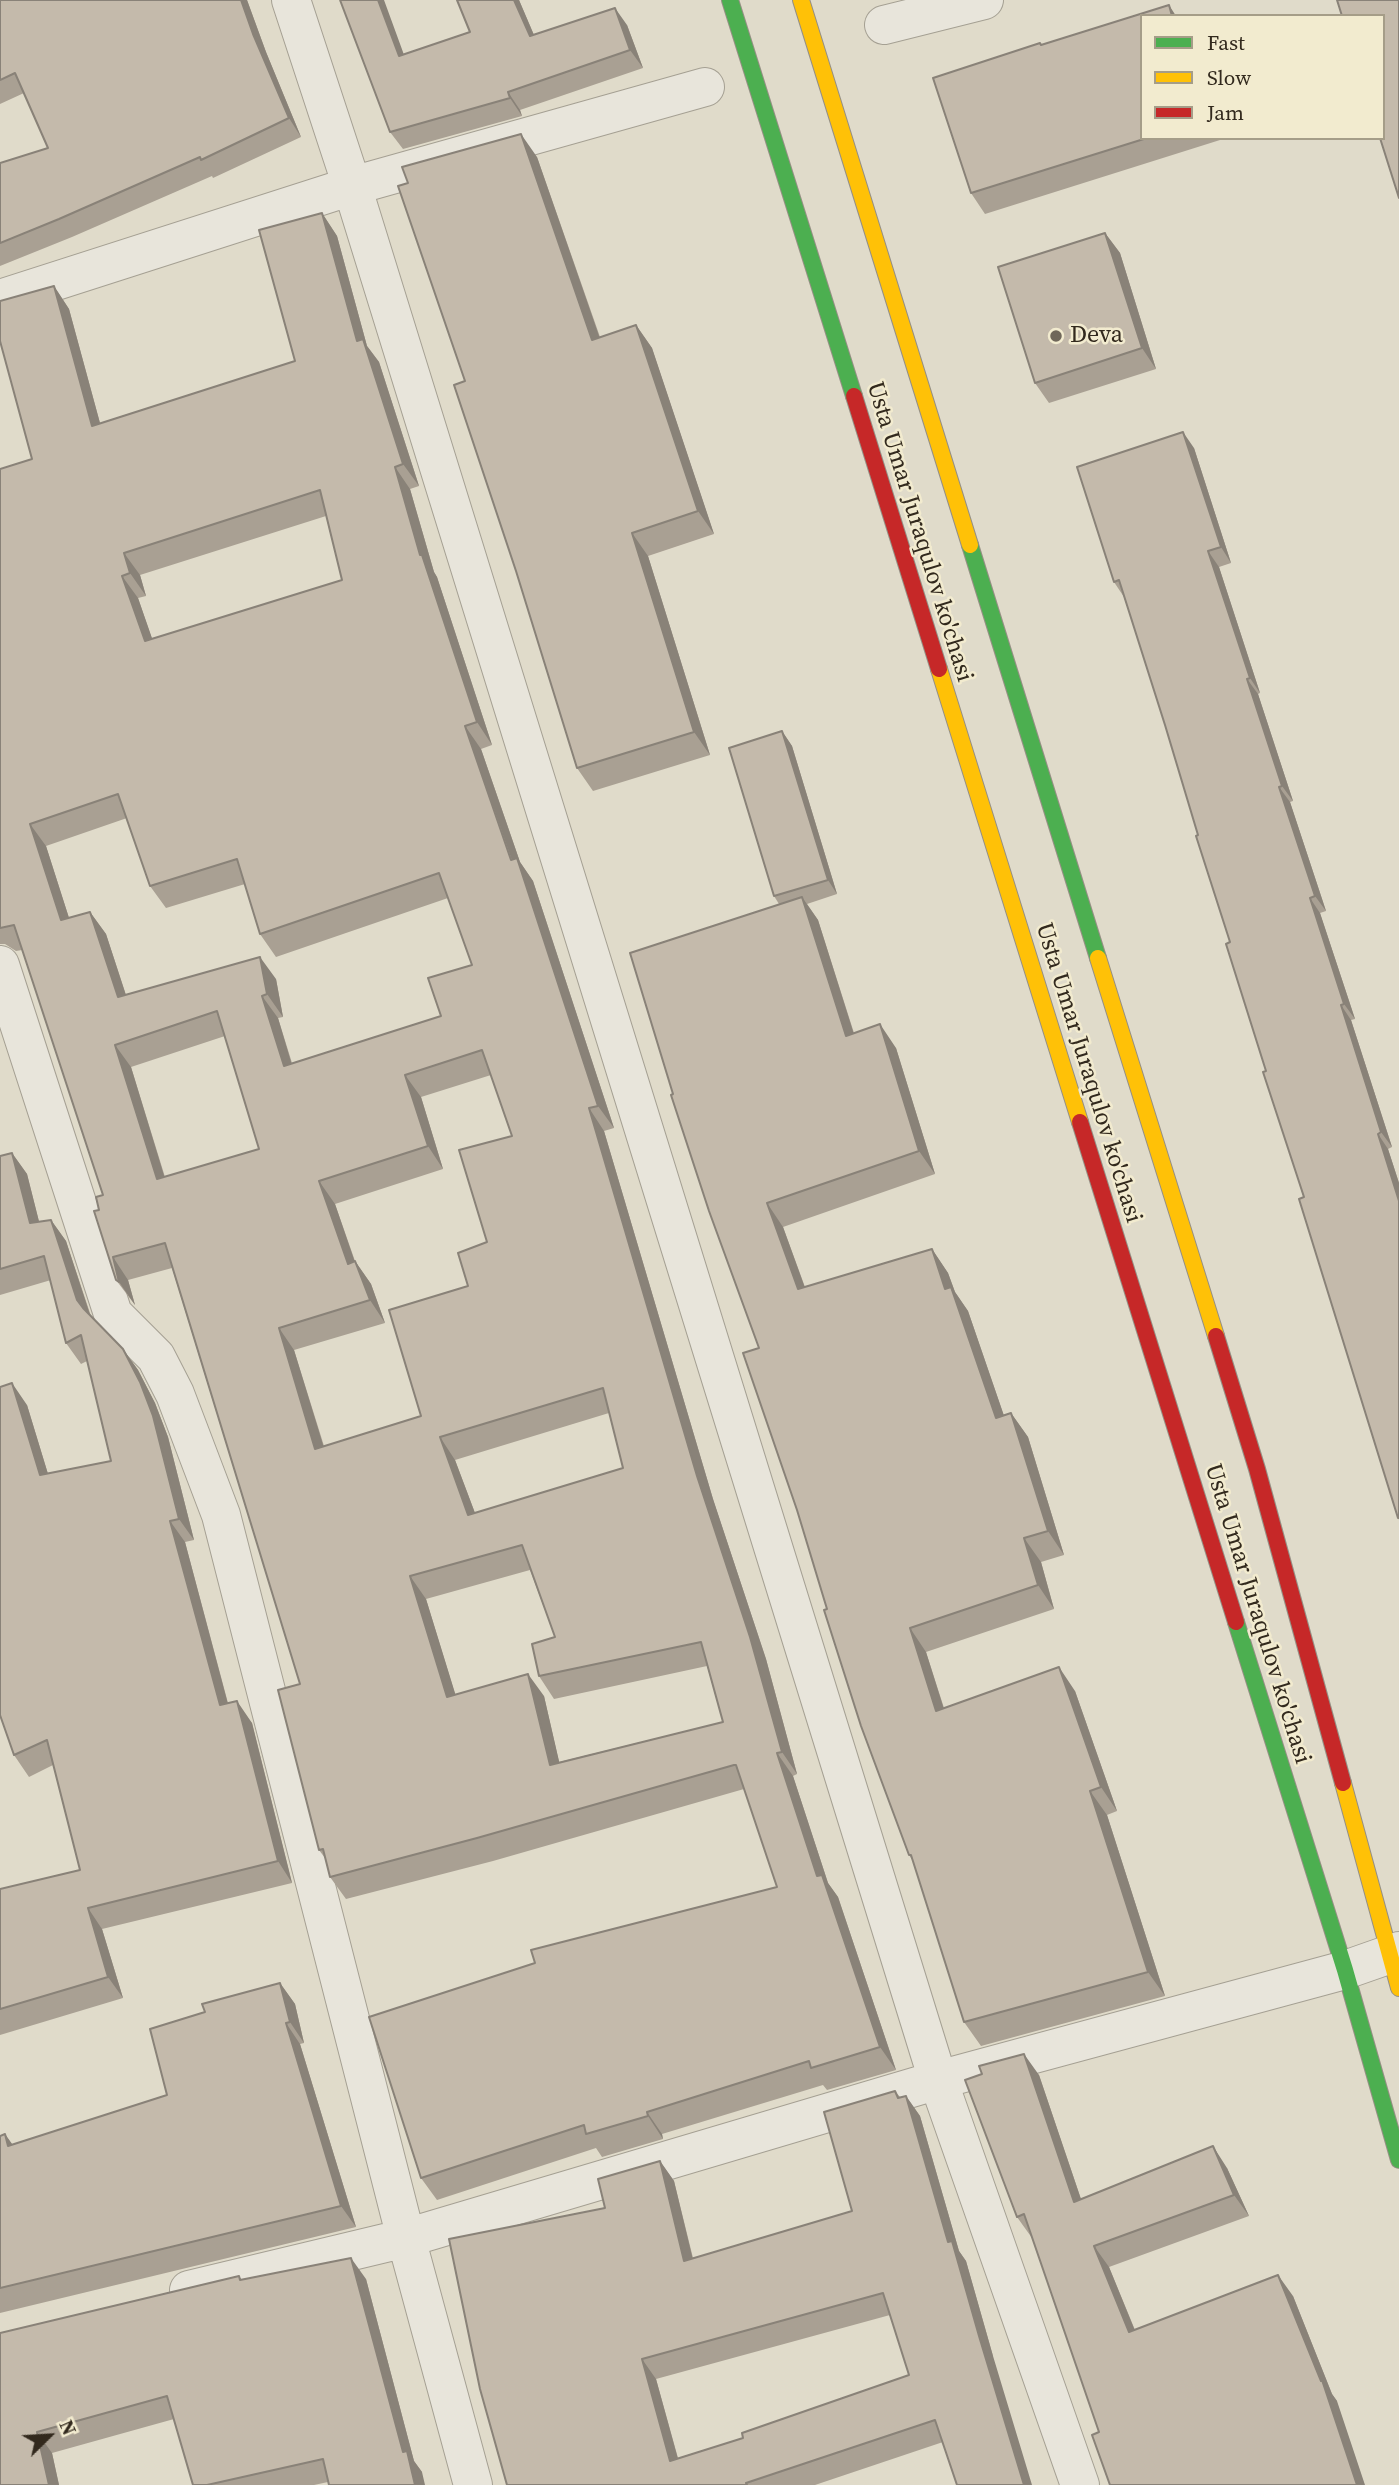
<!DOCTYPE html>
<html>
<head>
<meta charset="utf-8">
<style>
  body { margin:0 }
  #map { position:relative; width:1399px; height:2485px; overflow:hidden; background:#e0dbca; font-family:"Source Serif 4",serif }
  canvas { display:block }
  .legend { position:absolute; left:1140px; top:14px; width:245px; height:126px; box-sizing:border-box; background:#f2ebcf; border:2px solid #a59d88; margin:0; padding:9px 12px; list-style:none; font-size:21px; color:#32291d }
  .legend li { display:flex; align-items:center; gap:14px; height:35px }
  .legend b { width:35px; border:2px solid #a59d88 }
  .north { position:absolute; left:14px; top:2401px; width:70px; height:70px; -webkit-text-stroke:5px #f2ebcf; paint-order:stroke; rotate:66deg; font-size:19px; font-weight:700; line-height:28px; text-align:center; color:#32291d }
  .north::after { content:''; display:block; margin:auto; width:24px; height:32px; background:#32291d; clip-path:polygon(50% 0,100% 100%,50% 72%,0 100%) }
</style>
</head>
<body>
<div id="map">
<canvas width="1399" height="2485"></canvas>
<ul class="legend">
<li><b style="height:9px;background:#4caf50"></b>Fast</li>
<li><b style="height:9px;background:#ffc107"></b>Slow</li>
<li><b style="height:9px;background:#c62828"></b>Jam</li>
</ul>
<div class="north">N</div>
</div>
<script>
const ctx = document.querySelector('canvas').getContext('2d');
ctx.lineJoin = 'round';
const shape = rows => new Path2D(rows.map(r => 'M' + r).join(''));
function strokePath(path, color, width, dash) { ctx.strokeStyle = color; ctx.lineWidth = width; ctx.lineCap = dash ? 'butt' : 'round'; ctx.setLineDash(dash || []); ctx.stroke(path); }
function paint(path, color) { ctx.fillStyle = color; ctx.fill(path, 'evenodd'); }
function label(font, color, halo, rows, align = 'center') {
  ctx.font = font + ' "Source Serif 4",serif'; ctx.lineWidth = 5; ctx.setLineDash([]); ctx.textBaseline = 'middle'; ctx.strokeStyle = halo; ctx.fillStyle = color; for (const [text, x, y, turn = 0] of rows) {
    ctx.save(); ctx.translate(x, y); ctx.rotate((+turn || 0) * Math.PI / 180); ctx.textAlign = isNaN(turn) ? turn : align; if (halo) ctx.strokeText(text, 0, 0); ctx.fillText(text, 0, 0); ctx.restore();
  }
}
const street = shape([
  [291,0,352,186,938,2080,1080,2485],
  [884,25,984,0],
  [0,299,352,186,705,87],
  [0,965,113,1314,156,1357,175,1394,221,1515,406,2238,473,2485],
  [189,2290,406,2238,938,2080,1345,1970,1399,1951]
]);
const fast = shape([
  [730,0,854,396],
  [970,545,1098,958],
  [1236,1622,1345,1970,1399,2160]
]);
const slow = shape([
  [801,0,970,545],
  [939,669,1080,1122],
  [1098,958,1216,1336],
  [1343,1783,1399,1988]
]);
const jam = shape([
  [854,396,939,669],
  [1080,1122,1236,1622],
  [1216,1336,1257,1469,1343,1783]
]);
const wall = shape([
  [0,0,247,0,266,52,301,137,213,178,212,176,72,237,0,266,0,163,48,148,24,93,0,104],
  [457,0,519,0,534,35,627,25,643,68,520,110,522,116,403,149,390,132,470,32],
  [1042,45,1142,138,1220,138,1220,140,985,214,971,193],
  [537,157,600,337,636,325,652,348,714,534,648,556,710,755,593,791,577,768],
  [322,213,337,236,367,346,379,362,419,486,410,489,434,572,437,577,492,745,481,749,520,862,533,881,614,1128,604,1131,713,1499,766,1659,797,1774,793,1776,828,1883,838,1897,896,2070,827,2090,823,2085,662,2134,663,2139,602,2157,596,2148,437,2200,421,2178,777,1887,744,1789,493,1861,346,1899,330,1877,325,1858,319,1850,300,1684,172,1268,128,1280,135,1305,116,1280,99,1210,103,1195,22,950,16,951,5,944,0,944,0,469,32,459,54,286,69,309,100,423,295,361],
  [326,516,342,580,152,639,138,598,146,596,140,575],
  [127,818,150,886,166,908,245,884,260,934,276,957,448,898,472,965,441,1016,292,1063,278,1018,283,1017,276,979,126,995,106,934,90,912,69,918,46,846],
  [225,1036,259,1149,165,1177,131,1067],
  [491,1075,512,1136,487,1242,468,1286,421,1416,324,1446,294,1350,385,1323,371,1284,355,1261,335,1204,443,1169,421,1097],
  [609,1413,623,1468,475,1513,455,1460],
  [530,1570,555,1637,539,1676,554,1699,707,1666,723,1722,559,1762,544,1696,455,1694,426,1599],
  [1105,233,1120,253,1156,369,1049,403,1035,383],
  [1194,448,1231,563,1219,567,1260,693,1258,694,1293,801,1290,802,1326,911,1320,913,1355,1019,1351,1020,1392,1147,1388,1149,1399,1183,1399,1520,1266,1071,1230,942,1165,725,1124,597,1114,582],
  [782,731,792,746,837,894,807,904,818,920,854,1033,896,1048,935,1174,783,1227,805,1287,932,1249,948,1273,955,1292,968,1311,1004,1416,1011,1413,1028,1437,1064,1555,1041,1562,1054,1609,926,1652,944,1708,1075,1691,1117,1811,1107,1815,1165,1996,981,2046,964,2022,913,1861,909,1855,827,1609,759,1348,673,1094,779,904,774,896],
  [12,1153,27,1174,39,1222,51,1220,66,1241,91,1316,123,1349,138,1370,155,1403,168,1437,194,1540,185,1542,228,1703,252,1723,292,1883,102,1929,123,1998,0,2035,0,1889,80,1870,53,1765,29,1777,14,1755,27,1405,48,1474,111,1461,87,1361,81,1364,66,1343,51,1280,0,1295,0,1156],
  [280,1983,295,2004,304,2043,300,2044,356,2227,0,2313,0,2136,5,2134,12,2145,167,2095,205,2012],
  [1039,2075,1081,2199,1227,2168,1249,2216,1109,2267,1135,2330,1293,2296,1332,2394,1337,2401,1099,2432,1032,2238,1017,2217],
  [895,2091,900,2097,906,2096,920,2116,959,2251,966,2261,993,2356,943,2442,815,2485,507,2485,605,2208,660,2161,674,2181,693,2258,852,2211],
  [890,2315,909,2375,743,2438,678,2458,656,2379],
  [239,2276,242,2280,366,2279,414,2461,422,2472,328,2482,314,2485,193,2485,174,2419,52,2453,59,2485,0,2485,0,2333]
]);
const shadedWall = shape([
  [241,0,247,0,266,52,301,137,289,118,253,34],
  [378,0,384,0,411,74,399,56],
  [514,0,519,0,542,54,530,36],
  [1169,5,1176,16,1172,16],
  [615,8,627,25,643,68,630,50],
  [508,92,520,110,522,116,510,98],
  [521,134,537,157,608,362,592,340],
  [322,213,337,236,367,346,379,362,419,486,403,464,357,341],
  [1105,233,1120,253,1156,369,1142,348],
  [54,286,69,309,107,449,92,426],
  [636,325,652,348,714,534,698,511],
  [1183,432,1194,448,1231,563,1221,547],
  [395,467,410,489,434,572,437,577,492,745,477,722,420,555],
  [632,533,648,556,710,755,694,732],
  [1208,551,1219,567,1260,693,1250,678],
  [124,553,140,575,146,596,130,573],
  [122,576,138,598,161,664,145,641],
  [1247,679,1258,694,1293,801,1282,786],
  [465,726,481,749,520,862,533,881,614,1128,598,1106],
  [782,731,792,746,837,894,828,880],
  [1279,787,1290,802,1326,911,1315,896],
  [30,824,46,846,77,943,61,920],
  [802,897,818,920,862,1060,846,1036],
  [1310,898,1320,913,1355,1019,1344,1004],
  [90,912,106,934,134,1020,118,997],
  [260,957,276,979,283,1017,267,994],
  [262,996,278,1018,299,1089,284,1066],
  [1341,1005,1351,1020,1392,1147,1381,1132],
  [880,1024,896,1048,935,1174,919,1151],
  [115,1045,131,1067,172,1202,157,1179],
  [405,1075,421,1097,443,1169,428,1146],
  [589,1108,604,1131,713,1499,766,1659,797,1774,782,1752,697,1476],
  [1378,1134,1388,1149,1399,1183,1399,1201],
  [12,1153,27,1174,45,1245,30,1223],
  [319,1181,335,1204,363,1286,348,1264],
  [767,1203,783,1227,814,1313,798,1289],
  [51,1220,66,1241,92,1321,77,1300],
  [932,1249,948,1273,955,1292,968,1311,1013,1442,996,1418,945,1289],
  [113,1257,128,1280,135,1305,119,1282],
  [355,1261,371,1284,385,1323,370,1300],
  [279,1328,294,1350,331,1471,315,1449],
  [123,1349,138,1370,155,1403,168,1437,194,1540,179,1519],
  [12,1383,27,1405,55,1497,40,1475],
  [1011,1413,1028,1437,1064,1555,1048,1531],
  [440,1437,455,1460,484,1537,468,1515],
  [170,1521,185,1542,234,1727,220,1705],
  [1024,1538,1041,1562,1054,1609,1038,1585],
  [410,1576,426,1599,463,1719,447,1697],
  [910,1628,926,1652,952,1735,936,1711],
  [1059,1667,1075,1691,1117,1811,1101,1787],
  [528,1674,544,1696,565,1787,550,1765],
  [237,1701,252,1723,292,1883,278,1861],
  [777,1753,793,1776,828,1883,838,1897,896,2070,880,2047,817,1876],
  [1090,1791,1107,1815,1165,1996,1148,1972],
  [88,1908,102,1929,123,1998,108,1977],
  [280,1983,295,2004,304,2043,290,2022],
  [286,2023,300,2044,356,2227,341,2206],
  [1024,2054,1039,2075,1089,2223,1074,2202],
  [906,2096,920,2116,959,2251,966,2261,993,2356,1032,2485,1024,2485,948,2242],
  [647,2112,662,2134,663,2139,648,2116],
  [5,2134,20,2155,8,2146],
  [1213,2146,1227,2168,1249,2216,1234,2195],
  [660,2161,674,2181,698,2281,684,2261],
  [1094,2246,1109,2267,1144,2353,1129,2332],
  [351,2258,366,2279,414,2461,422,2472,425,2485,415,2485,403,2452],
  [1278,2275,1293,2296,1332,2394,1337,2401,1365,2485,1357,2485,1321,2381],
  [642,2359,656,2379,684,2481,670,2461],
  [37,2432,52,2453,59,2485,49,2485]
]);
const building = shape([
  [0,0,241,0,253,34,289,118,201,160,200,157,59,219,0,243,0,163,48,148,15,73,0,80,0,0],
  [340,0,378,0,399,56,470,32,457,0,514,0,530,36,615,8,630,50,508,92,510,98,390,132,340,0],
  [1337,0,1399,0,1399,198,1380,138,1383,138,1383,16,1342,16,1337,0],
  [1169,5,1172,16,1142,16,1142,138,1147,138,971,193,933,78,1040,43,1041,45,1169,5],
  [521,134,592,340,636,325,698,511,632,533,694,732,577,768,516,571,454,385,465,381,398,186,408,183,402,167,521,134],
  [322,213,357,341,363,339,403,464,395,467,420,555,422,555,477,722,465,726,511,860,517,858,598,1106,589,1108,697,1476,750,1637,782,1752,777,1753,817,1876,822,1875,880,2047,811,2068,809,2061,647,2112,648,2116,586,2134,584,2125,421,2178,369,2017,535,1963,531,1950,777,1887,736,1765,734,1765,477,1838,330,1877,323,1849,319,1850,278,1690,300,1684,165,1243,113,1257,119,1282,116,1280,94,1211,99,1210,96,1197,103,1195,14,925,0,928,0,469,32,459,0,341,0,301,54,286,92,426,295,361,259,230,322,213],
  [320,490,342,580,145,641,122,576,130,573,124,553,320,490],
  [118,794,150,886,237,859,260,934,439,873,472,965,428,978,441,1016,284,1066,262,996,267,994,260,957,118,997,90,912,61,920,30,824,118,794],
  [217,1011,259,1149,157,1179,115,1045,217,1011],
  [482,1050,512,1136,459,1150,487,1242,458,1253,468,1286,389,1310,421,1416,315,1449,279,1328,370,1300,355,1261,348,1264,319,1181,428,1146,405,1075,482,1050],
  [603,1388,623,1468,468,1515,440,1437,603,1388],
  [522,1545,555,1637,532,1644,539,1676,701,1642,723,1722,550,1765,528,1674,447,1697,410,1576,522,1545],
  [1105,233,1142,348,1035,383,998,267,1105,233],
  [1183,432,1221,547,1208,551,1250,678,1247,679,1282,786,1279,787,1315,896,1310,898,1344,1004,1341,1005,1381,1132,1378,1134,1399,1201,1399,1518,1398,1518,1299,1199,1304,1197,1263,1072,1266,1071,1226,944,1230,942,1196,836,1198,835,1165,725,1119,580,1114,582,1077,467,1183,432],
  [782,731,828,880,774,896,729,748,782,731],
  [802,897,846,1036,880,1024,919,1151,767,1203,798,1289,932,1249,945,1289,951,1287,996,1418,1011,1413,1048,1531,1024,1538,1038,1585,910,1628,936,1711,1059,1667,1101,1787,1090,1791,1148,1972,964,2022,911,1855,909,1855,861,1726,824,1610,827,1609,797,1510,743,1353,759,1348,709,1211,671,1095,673,1094,630,953,802,897],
  [12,1153,30,1223,51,1220,77,1300,83,1308,123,1349,140,1382,153,1416,179,1519,170,1521,220,1705,237,1701,278,1861,88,1908,108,1977,0,2009,0,1889,80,1870,47,1740,14,1755,0,1715,0,1387,12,1383,40,1475,111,1461,81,1335,66,1343,44,1256,0,1269,0,1156,12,1153],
  [280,1983,290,2022,286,2023,341,2206,0,2288,0,2136,5,2134,8,2146,167,2095,150,2029,205,2012,202,2004,280,1983],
  [1024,2054,1074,2202,1213,2146,1234,2195,1094,2246,1129,2332,1278,2275,1321,2381,1322,2380,1357,2485,1110,2485,1092,2435,1099,2432,1024,2214,1017,2217,965,2080,982,2074,979,2066,1024,2054],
  [895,2091,898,2098,906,2096,948,2242,952,2241,979,2336,1024,2485,957,2485,935,2420,746,2483,747,2485,507,2485,480,2389,449,2239,605,2208,598,2179,660,2161,684,2261,852,2211,824,2112,895,2091],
  [883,2293,909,2375,742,2433,743,2438,670,2461,642,2359,883,2293],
  [351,2258,403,2452,407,2451,415,2485,329,2485,323,2459,207,2485,193,2485,167,2396,37,2432,49,2485,0,2485,0,2333,239,2276,240,2280,351,2258]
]);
const markers = [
  [1056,336,7,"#6f675a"]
];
const poiNames = [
  ["Deva",1070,336]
];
const streetNames = [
  ["Usta Umar Juraqulov ko'chasi",919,532,73],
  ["Usta Umar Juraqulov ko'chasi",1088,1073,73],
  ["Usta Umar Juraqulov ko'chasi",1257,1614,73]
];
strokePath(street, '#a5a093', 40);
strokePath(fast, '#958f84', 18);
strokePath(slow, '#958f84', 18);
strokePath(jam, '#958f84', 18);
strokePath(street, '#e8e5db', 38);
strokePath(fast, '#4caf50', 16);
strokePath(slow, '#ffc107', 16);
strokePath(jam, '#c62828', 16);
paint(wall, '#a9a093');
paint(shadedWall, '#898278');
paint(building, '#c4baab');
strokePath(building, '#898278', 2);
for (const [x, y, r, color] of markers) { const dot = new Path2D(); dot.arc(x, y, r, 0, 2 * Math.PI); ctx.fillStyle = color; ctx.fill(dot); strokePath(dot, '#f2ebcf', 2.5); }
label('24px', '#32291d', '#f2ebcf', poiNames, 'left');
label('24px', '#32291d', '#f2ebcf', streetNames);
</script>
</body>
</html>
